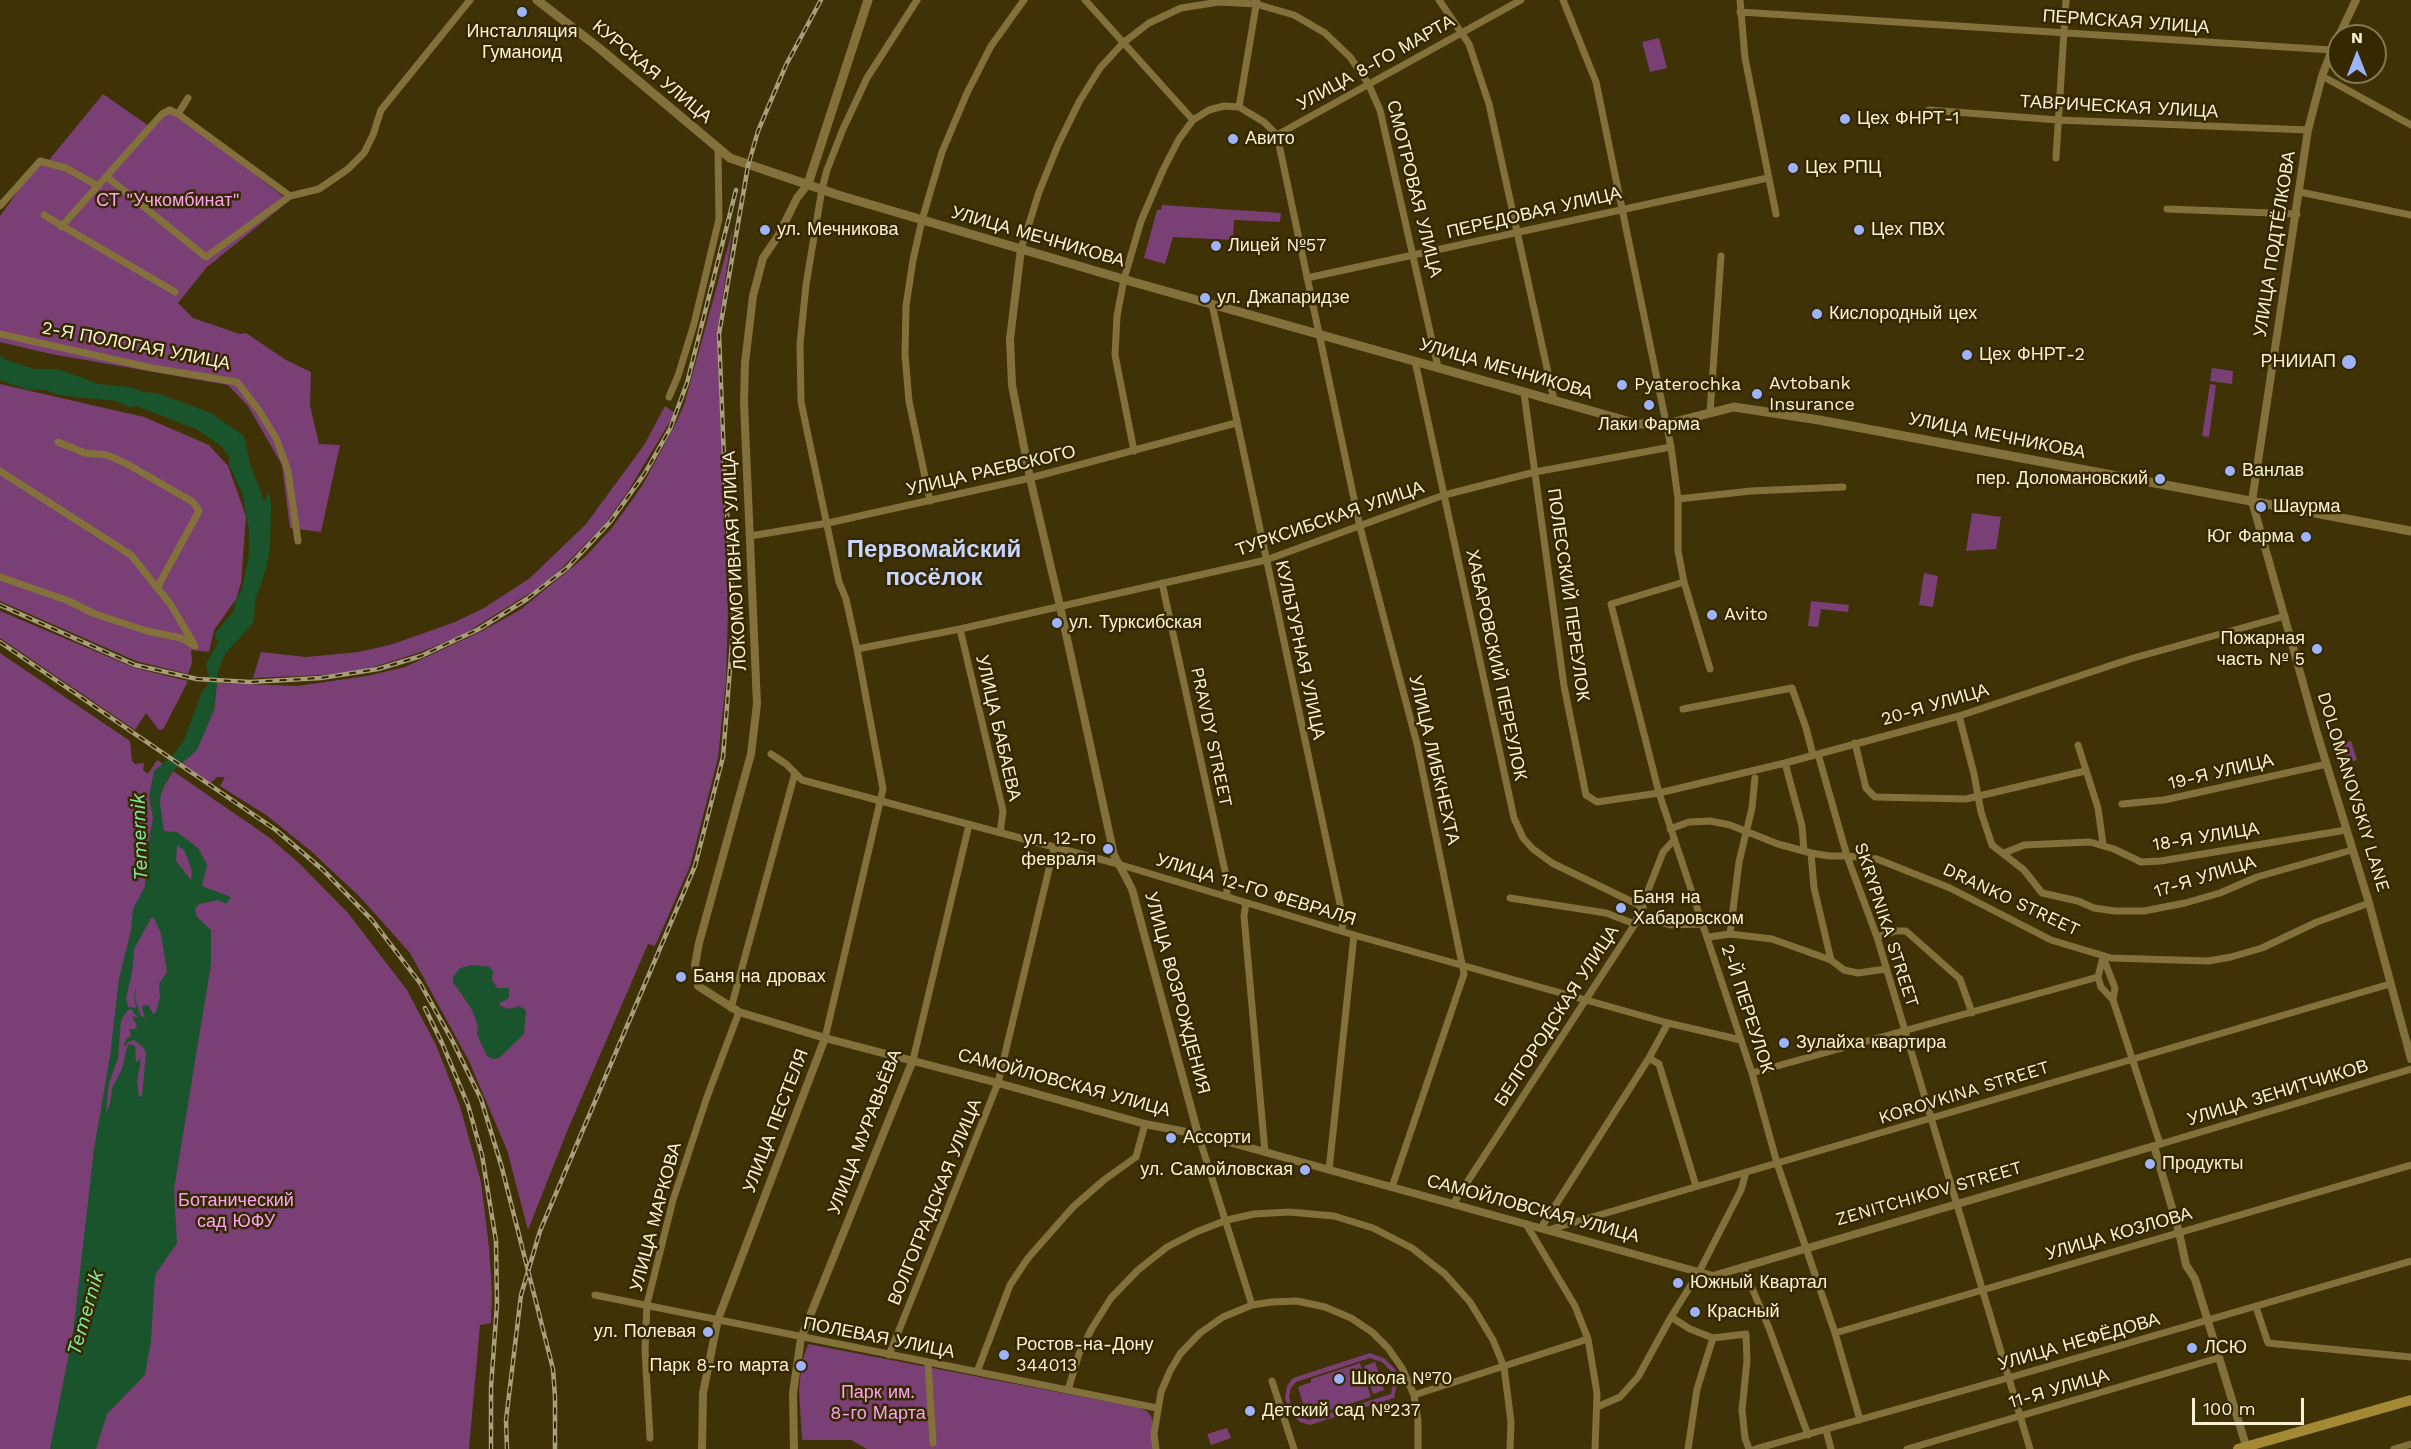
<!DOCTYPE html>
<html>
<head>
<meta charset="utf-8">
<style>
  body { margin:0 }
  #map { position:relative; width:2411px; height:1449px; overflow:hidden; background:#3f3206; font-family:"Work Sans",sans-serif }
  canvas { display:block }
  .north { position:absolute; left:2327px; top:24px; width:60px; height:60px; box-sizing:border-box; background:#352800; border:2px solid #847855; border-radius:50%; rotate:0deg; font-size:16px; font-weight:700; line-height:24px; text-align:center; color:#faf0d4 }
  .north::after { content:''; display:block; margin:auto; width:21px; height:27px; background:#9db4fd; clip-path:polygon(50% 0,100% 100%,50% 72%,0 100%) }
  .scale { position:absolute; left:2192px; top:1398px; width:112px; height:27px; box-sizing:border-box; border:3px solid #faf0d4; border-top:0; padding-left:8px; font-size:18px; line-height:21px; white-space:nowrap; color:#faf0d4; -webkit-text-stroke:4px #352800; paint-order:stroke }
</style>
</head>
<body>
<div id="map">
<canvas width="2411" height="1449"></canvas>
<div class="north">N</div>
<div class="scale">100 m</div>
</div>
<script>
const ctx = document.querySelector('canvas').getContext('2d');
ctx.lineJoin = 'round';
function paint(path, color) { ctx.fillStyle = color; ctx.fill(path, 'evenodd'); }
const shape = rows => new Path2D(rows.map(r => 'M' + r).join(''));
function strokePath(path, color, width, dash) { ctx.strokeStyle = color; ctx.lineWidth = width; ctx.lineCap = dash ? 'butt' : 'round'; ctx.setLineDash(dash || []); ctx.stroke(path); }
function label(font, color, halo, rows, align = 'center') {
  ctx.font = font + ' "Work Sans",sans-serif'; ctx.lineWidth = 5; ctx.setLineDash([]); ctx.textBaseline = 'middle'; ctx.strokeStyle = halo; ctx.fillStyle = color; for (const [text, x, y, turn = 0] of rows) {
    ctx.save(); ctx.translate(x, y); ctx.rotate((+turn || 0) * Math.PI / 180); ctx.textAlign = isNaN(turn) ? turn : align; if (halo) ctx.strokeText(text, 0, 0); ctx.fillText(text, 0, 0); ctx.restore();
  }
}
const green = shape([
  [1659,38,1667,68,1650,72,1642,42],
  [103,94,149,126,168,106,289,201,207,267,178,303,193,318,240,334,246,333,286,360,311,372,310,405,319,444,340,445,321,532,290,528,282,465,248,406,228,385,51,354,0,342,0,216,39,162,45,165],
  [1162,205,1281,213,1280,222,1234,220,1233,240,1173,237,1165,264,1144,258,1157,210,1161,210],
  [733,228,717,334,728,611,726,679,718,758,690,866,655,946,648,944,568,1129,528,1230,507,1150,469,1061,410,953,361,898,311,851,266,815,220,786,225,777,217,777,210,784,181,765,214,710,217,683,298,686,367,676,405,667,482,631,520,610,586,556,611,529,642,486,673,429,684,405],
  [2212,368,2233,371,2232,384,2210,381],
  [0,384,144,417,209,445,228,466,246,516,241,583,236,599,214,630,209,652,191,650,192,663,188,674,136,661,0,601],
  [2210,384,2216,385,2209,437,2202,436],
  [665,406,675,413,627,493,605,524,557,573,535,590,464,634,421,652,364,670,323,675,253,678,261,652,306,657,359,652,393,644,455,622,484,608,530,578,586,524,644,445],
  [1972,513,2001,517,1996,549,1966,551],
  [1924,573,1938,576,1933,607,1919,605],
  [1811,601,1849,605,1848,612,1821,609,1818,627,1808,626],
  [0,611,135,668,188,681,164,728,162,730,158,729,146,713,135,730,0,638],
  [0,653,130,741,132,761,135,764,144,763,143,770,148,774,157,760,163,764,154,771,164,786,173,771,270,838,300,864,348,913,407,990,436,1045,460,1106,481,1182,489,1247,492,1293,491,1323,480,1325,469,1449,0,1449],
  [2351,741,2357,760,2343,764,2338,745],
  [808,1344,1140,1408,1148,1412,1152,1418,1154,1449,867,1449,851,1440,802,1440,799,1389,802,1362],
  [1370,1353,1384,1358,1395,1369,1398,1380,1394,1398,1310,1425,1300,1422,1289,1412,1285,1397,1287,1386,1293,1378],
  [1370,1358,1382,1362,1391,1371,1393,1381,1391,1394,1309,1420,1299,1416,1293,1410,1289,1397,1291,1388,1296,1382],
  [1375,1362,1384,1390,1373,1394,1364,1366],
  [1360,1363,1371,1397,1321,1413,1320,1410,1306,1415,1298,1387,1311,1382,1311,1379],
  [1227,1428,1231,1438,1211,1445,1207,1434]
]);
const water = shape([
  [0,355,6,360,34,369,58,369,99,384,130,387,143,392,157,393,211,413,244,436,250,464,264,501,266,501,267,494,270,495,271,506,270,548,266,569,255,600,254,622,225,654,218,671,214,710,197,750,170,774,161,794,160,803,164,831,177,832,199,849,207,865,202,886,231,897,226,904,218,900,199,904,195,909,197,917,211,930,211,964,174,1189,177,1243,155,1275,151,1341,145,1375,107,1414,96,1449,50,1449,73,1333,94,1149,110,1056,119,979,131,930,133,909,145,886,147,849,153,818,149,797,154,771,172,756,184,740,203,689,206,689,209,677,206,664,219,641,214,638,216,632,234,611,236,599,242,589,249,554,249,531,243,495,229,465,229,456,221,446,198,430,137,406,129,407,116,401,59,395,46,390,29,390,0,380],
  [177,845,184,850,189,862,192,871,191,880,176,861],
  [151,918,154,918,161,934,167,972,159,984,160,997,156,1012,153,1014,149,1006,144,1005,142,1008,145,1018,141,1016,138,1008,135,999,136,988,134,996,136,1008,128,1007,126,998,132,973,134,949],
  [131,1009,138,1018,132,1016,137,1026,135,1029,129,1029,131,1036,127,1038,124,1044,125,1047,128,1042,134,1040,143,1047,146,1053,142,1096,139,1097,137,1081,141,1059,136,1062,135,1046,130,1044,127,1047,122,1069,112,1088,110,1104,106,1113,109,1083,118,1058,121,1020,128,1010],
  [472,965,490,967,493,972,492,980,497,988,509,988,509,998,500,1003,500,1006,509,1009,519,1006,526,1010,524,1034,499,1058,493,1059,487,1056,477,1034,478,1026,471,1008,453,982,453,977,460,968]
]);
const minor = shape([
  [1085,0,1193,120],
  [1439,0,1469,44,1489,104,1554,400],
  [1563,0,1596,82,1671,447,1678,499,1678,551,1684,582,1710,669],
  [1740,0,1745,58,1776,214],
  [1740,12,2332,50],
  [2322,76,2411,125],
  [1239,107,1257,0],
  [1929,110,2058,120,2308,130],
  [178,114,188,98],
  [1277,135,1521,0],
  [2056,158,2066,0],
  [107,177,206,257,290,196,319,189,348,169,364,153,373,135,381,110,470,0],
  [2300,192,2411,215],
  [0,206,40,161,66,168,98,186],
  [2167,209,2297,214],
  [44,215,175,292],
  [61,227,162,114,170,110,178,114,290,196],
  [1021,249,1039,192,1058,145,1079,102,1100,68,1123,43,1149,23,1181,8,1219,2,1256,4,1294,15,1325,33,1350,57,1368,83,1380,110,1438,367],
  [1307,278,1768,178],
  [1212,304,1343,918,1342,931],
  [0,334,152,368,237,382,258,409,276,438,288,471,298,541],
  [1415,361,1514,818,1523,838,1533,849,1552,863,1643,907],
  [1524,393,1564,686,1586,795,1597,802,1659,793,1785,763,1959,716,2130,659,2285,616],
  [669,397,678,376,694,324,719,219,718,150],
  [1710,412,1721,256],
  [58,442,85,453,107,455,127,464,193,502,199,511,157,588],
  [1134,451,1115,355,1117,316,1124,279,1141,221,1163,170,1179,139,1193,120,1209,110,1224,106,1239,107,1264,122,1277,135,1360,527,1417,744,1464,974,1392,1187],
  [0,471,131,555,171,605,195,646],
  [1678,499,1751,491,1843,487],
  [930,501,909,401,905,355,906,306,913,260,922,220,942,152,967,93,991,46,1024,0],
  [750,536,828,523,1030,478,1236,423],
  [0,577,69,601,95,614,147,631,181,638,193,645],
  [1684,582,1611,604,1659,793,1752,1073,1777,1163,1835,1333,1860,1420],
  [1162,583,1227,880,1227,897],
  [960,629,1003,811,1000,833],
  [857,649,960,629,1266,560,1444,495,1535,472,1671,447],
  [1683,709,1792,688,1806,728,1813,755],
  [1959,716,1974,774,1981,812,1992,845,2024,870,2042,893,2078,901,2094,908,2115,911,2144,911,2185,903,2220,893,2257,877,2352,850],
  [1855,743,1866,788,1875,797,1966,799,2085,771],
  [2078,745,2098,808,2103,844],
  [771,754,786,764,802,780,1118,864,1354,935,1668,1023,1741,1040],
  [1818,754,1847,856,1877,937,2030,1449],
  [1785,763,1802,826,1804,851],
  [2122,804,2164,800,2327,764],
  [1670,829,1689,822,1710,821,1730,825,1778,844,1811,853,1829,856,1847,856,1877,859,1950,888,2051,940,2111,958,2208,961,2231,957,2262,948,2317,922,2369,903],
  [1811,853,1814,888,1831,960],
  [2004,853,2024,845,2090,842,2114,849,2141,862,2161,861,2346,830],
  [1510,898,1606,913,1635,924],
  [1246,903,1244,916,1265,1152],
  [1639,915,1670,925,1703,924],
  [1730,934,1739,862,1752,808,1755,778],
  [1709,937,1730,934,1772,939,1831,960,1844,970,1858,973,1886,969],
  [1877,937,1896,931,1906,931,1960,979,1972,1013],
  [2103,957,2115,988,2113,1000,2160,1144],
  [2103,957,2098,977,2101,987,2113,1000],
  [731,1008,795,773],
  [825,1038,883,789,857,649,846,599,839,582,801,402,800,344,806,285,822,189,827,170,843,129,867,78,917,0],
  [1649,1058,1659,1064,1696,1186],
  [913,1060,969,825],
  [1752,1073,2098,977],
  [1198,1134,1252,1305],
  [2154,1146,2411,1069],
  [1329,1170,1354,935],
  [1453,1204,1635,924,1663,852,1674,840],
  [1526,1224,1575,1306,1588,1339,1597,1393,1595,1449],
  [1541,1228,1649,1058,1668,1023],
  [1548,1230,2390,984],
  [1743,1267,1769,1328,1808,1435],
  [595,1295,1157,1408],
  [2256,1307,2268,1343,2411,1357],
  [1671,1317,1690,1329,1713,1338,1746,1334,1747,1361,1742,1410,1745,1438,1749,1449],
  [1835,1333,2411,1165],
  [889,1355,998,1083,1054,848],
  [928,1363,933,1443],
  [977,1372,1010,1285,1028,1258,1073,1207,1104,1180,1136,1157,1145,1124],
  [1272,1381,1294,1449],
  [1068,1390,1079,1354,1092,1328,1111,1298,1138,1270,1167,1247,1196,1232,1227,1220,1254,1214,1289,1212,1334,1216,1373,1228,1412,1248,1445,1274,1470,1302,1493,1340,1504,1367,1511,1422,1510,1449],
  [1414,1395,1588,1339],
  [1597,1407,1620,1397,1638,1377,1671,1317,1699,1272,1741,1190,1746,1172],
  [1826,1430,1831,1449],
  [650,1438,645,1350,647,1304,673,1200,707,1097,739,1012],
  [1156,1449,1154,1434,1161,1392,1170,1371,1180,1354,1200,1333,1223,1317,1252,1305,1272,1302,1297,1301,1325,1307,1351,1318,1372,1332,1388,1348,1402,1368,1414,1395,1418,1421,1418,1449],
  [1688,1449,1697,1389,1713,1338],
  [1755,1449,2008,1378,2411,1261],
  [1907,1449,2218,1358],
  [2394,1449,2411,1444]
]);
const tertiary = shape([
  [2356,0,2332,50,2322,76,2308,130,2252,501,2317,733,2369,903,2411,1059],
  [808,184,797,198,778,236,763,258,753,296,745,363,744,403,757,704,751,754,699,943,695,965,698,986,739,1012,825,1038,998,1083,1145,1124,1207,1136,1713,1276,2154,1146,2179,1232,2186,1265,2195,1279,2247,1449],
  [1021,249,1010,339,1012,385,1030,478,1060,606,1114,855,1132,889,1198,1134],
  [702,1449,703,1393,718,1319,825,1038],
  [794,1449,793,1393,801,1338,913,1060]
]);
const secondary = shape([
  [537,0,599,48,730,158,838,195,1133,282,1638,424,1666,424,1734,407,1819,420,2411,531],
  [808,184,868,0]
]);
const primary = shape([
  [2238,1449,2411,1400]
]);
const rail = shape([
  [0,605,135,665,197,679,250,682,321,678,378,669,421,656,479,629,527,599,567,568,610,522,645,473,670,429,687,383,736,190],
  [0,642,276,830,323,870,372,920,420,983,452,1040,481,1099,502,1168,553,1369,555,1397,555,1449],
  [425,1008,442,1043,468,1105,482,1155,496,1241,497,1305,491,1387,491,1449],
  [507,1449,506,1420,521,1295,540,1231,695,866,723,757,734,617,725,483,719,334,748,166,758,131,786,65,821,0]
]);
const markers = [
  [522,12,6,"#9db4fd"],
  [1845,119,6,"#9db4fd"],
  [1233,139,6,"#9db4fd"],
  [1793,168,6,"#9db4fd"],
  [765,230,6,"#9db4fd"],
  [1859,230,6,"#9db4fd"],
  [1216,246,6,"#9db4fd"],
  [1205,298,6,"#9db4fd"],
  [1817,314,6,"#9db4fd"],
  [1967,355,6,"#9db4fd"],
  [2349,362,8,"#9db4fd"],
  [1622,385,6,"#9db4fd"],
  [1757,394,6,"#9db4fd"],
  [1649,405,6,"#9db4fd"],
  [2230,471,6,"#9db4fd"],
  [2160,479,6,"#9db4fd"],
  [2261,507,6,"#9db4fd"],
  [2306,537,6,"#9db4fd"],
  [1712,615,6,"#9db4fd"],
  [1057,623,6,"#9db4fd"],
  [2317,649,6,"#9db4fd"],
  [1108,849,6,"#9db4fd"],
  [1621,908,6,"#9db4fd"],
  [681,977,6,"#9db4fd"],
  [1784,1043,6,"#9db4fd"],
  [1171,1138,6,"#9db4fd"],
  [2150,1164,6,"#9db4fd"],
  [1305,1170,6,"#9db4fd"],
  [1678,1283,6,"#9db4fd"],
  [1695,1312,6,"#9db4fd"],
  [708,1332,6,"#9db4fd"],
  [2192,1348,6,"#9db4fd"],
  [1004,1355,6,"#9db4fd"],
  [801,1366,6,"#9db4fd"],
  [1339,1379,6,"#9db4fd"],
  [1250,1411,6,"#9db4fd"]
];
const streetNames = [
  ["ПЕРМСКАЯ УЛИЦА",2126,22,4],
  ["УЛИЦА 8-ГО МАРТА",1376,63,-29],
  ["КУРСКАЯ УЛИЦА",652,72,40],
  ["ТАВРИЧЕСКАЯ УЛИЦА",2119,107,3],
  ["СМОТРОВАЯ УЛИЦА",1414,189,76],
  ["ПЕРЕДОВАЯ УЛИЦА",1534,213,-13],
  ["УЛИЦА МЕЧНИКОВА",1038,237,16],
  ["УЛИЦА ПОДТЁЛКОВА",2275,244,-81],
  ["2-Я ПОЛОГАЯ УЛИЦА",136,346,11],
  ["УЛИЦА МЕЧНИКОВА",1506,369,16],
  ["УЛИЦА МЕЧНИКОВА",1997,436,11],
  ["УЛИЦА РАЕВСКОГО",991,471,-13],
  ["ТУРКСИБСКАЯ УЛИЦА",1330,519,-19],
  ["ЛОКОМОТИВНАЯ УЛИЦА",735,561,-93],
  ["ПОЛЕССКИЙ ПЕРЕУЛОК",1568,595,82],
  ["КУЛЬТУРНАЯ УЛИЦА",1300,650,78],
  ["ХАБАРОВСКИЙ ПЕРЕУЛОК",1496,665,78],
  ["20-Я УЛИЦА",1935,705,-16],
  ["УЛИЦА БАБАЕВА",998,728,77],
  ["PRAVDY STREET",1211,737,78],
  ["УЛИЦА ЛИБКНЕХТА",1434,760,77],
  ["19-Я УЛИЦА",2221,772,-13],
  ["DOLOMANOVSKIY LANE",2353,792,73],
  ["18-Я УЛИЦА",2206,837,-9],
  ["17-Я УЛИЦА",2205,877,-17],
  ["УЛИЦА 12-ГО ФЕВРАЛЯ",1256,890,17],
  ["DRANKO STREET",2011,900,25],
  ["SKRYPNIKA STREET",1886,925,72],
  ["УЛИЦА ВОЗРОЖДЕНИЯ",1177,993,75],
  ["2-Й ПЕРЕУЛОК",1747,1009,72],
  ["БЕЛГОРОДСКАЯ УЛИЦА",1557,1016,-57],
  ["САМОЙЛОВСКАЯ УЛИЦА",1064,1083,15],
  ["KOROVKINA STREET",1964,1093,-17],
  ["УЛИЦА ЗЕНИТЧИКОВ",2278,1093,-17],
  ["УЛИЦА ПЕСТЕЛЯ",776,1121,-69],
  ["УЛИЦА МУРАВЬЁВА",865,1132,-69],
  ["ZENITCHIKOV STREET",1929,1194,-16],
  ["ВОЛГОГРАДСКАЯ УЛИЦА",935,1202,-68],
  ["САМОЙЛОВСКАЯ УЛИЦА",1533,1209,15],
  ["УЛИЦА МАРКОВА",656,1217,-75],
  ["УЛИЦА КОЗЛОВА",2119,1234,-16],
  ["ПОЛЕВАЯ УЛИЦА",879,1338,11],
  ["УЛИЦА НЕФЁДОВА",2079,1342,-16],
  ["11-Я УЛИЦА",2059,1389,-16]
];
const poiNames = [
  ["Инсталляция",522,32,"center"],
  ["Гуманоид",522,53,"center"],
  ["Цех ФНРТ-1",1857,119],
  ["Авито",1245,139],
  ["Цех РПЦ",1805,168],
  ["ул. Мечникова",777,230],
  ["Цех ПВХ",1871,230],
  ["Лицей №57",1228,246],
  ["ул. Джапаридзе",1217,298],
  ["Кислородный цех",1829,314],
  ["Цех ФНРТ-2",1979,355],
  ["РНИИАП",2336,362,"right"],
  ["Avtobank",1769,384],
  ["Insurance",1769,405],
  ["Pyaterochka",1634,385],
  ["Лаки Фарма",1649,425,"center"],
  ["Ванлав",2242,471],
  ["пер. Доломановский",2148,479,"right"],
  ["Шаурма",2273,507],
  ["Юг Фарма",2294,537,"right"],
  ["Avito",1724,615],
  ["ул. Турксибская",1069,623],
  ["Пожарная",2305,639,"right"],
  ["часть № 5",2305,660,"right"],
  ["ул. 12-го",1096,839,"right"],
  ["февраля",1096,860,"right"],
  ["Баня на",1633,898],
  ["Хабаровском",1633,919],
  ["Баня на дровах",693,977],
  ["Зулайха квартира",1796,1043],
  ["Ассорти",1183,1138],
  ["Продукты",2162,1164],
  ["ул. Самойловская",1293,1170,"right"],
  ["Южный Квартал",1690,1283],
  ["Красный",1707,1312],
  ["ул. Полевая",696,1332,"right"],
  ["Ростов-на-Дону",1016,1345],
  ["344013",1016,1366],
  ["ЛСЮ",2204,1348],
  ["Парк 8-го марта",789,1366,"right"],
  ["Школа №70",1351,1379],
  ["Детский сад №237",1262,1411]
];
const parkNames = [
  ["СТ \"Учкомбинат\"",168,201],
  ["Ботанический",236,1201],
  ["сад ЮФУ",236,1222],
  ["Парк им.",878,1393],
  ["8-го Марта",878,1414]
];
const waterNames = [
  ["Temernik",140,837,-92],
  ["Temernik",86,1313,-74]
];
const districtNames = [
  ["Первомайский",934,550],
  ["посёлок",934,578]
];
paint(green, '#7a3f75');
paint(water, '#19542c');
strokePath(minor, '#83713b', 7);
strokePath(tertiary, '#83713b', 8);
strokePath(secondary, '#83713b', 9);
strokePath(primary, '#a48935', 10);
strokePath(rail, '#a99e7b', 4.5);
strokePath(rail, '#352800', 2, [7]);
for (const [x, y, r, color] of markers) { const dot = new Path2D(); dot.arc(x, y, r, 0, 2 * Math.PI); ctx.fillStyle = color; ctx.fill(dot); strokePath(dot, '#352800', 2); }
label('18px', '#faf0d4', '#352800', streetNames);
label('18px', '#faf0d4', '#352800', poiNames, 'left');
label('18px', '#fba3f2', '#352800', parkNames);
label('italic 20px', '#81e79b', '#352800', waterNames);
label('bold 24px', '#c7d5ff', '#352800', districtNames);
</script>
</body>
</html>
